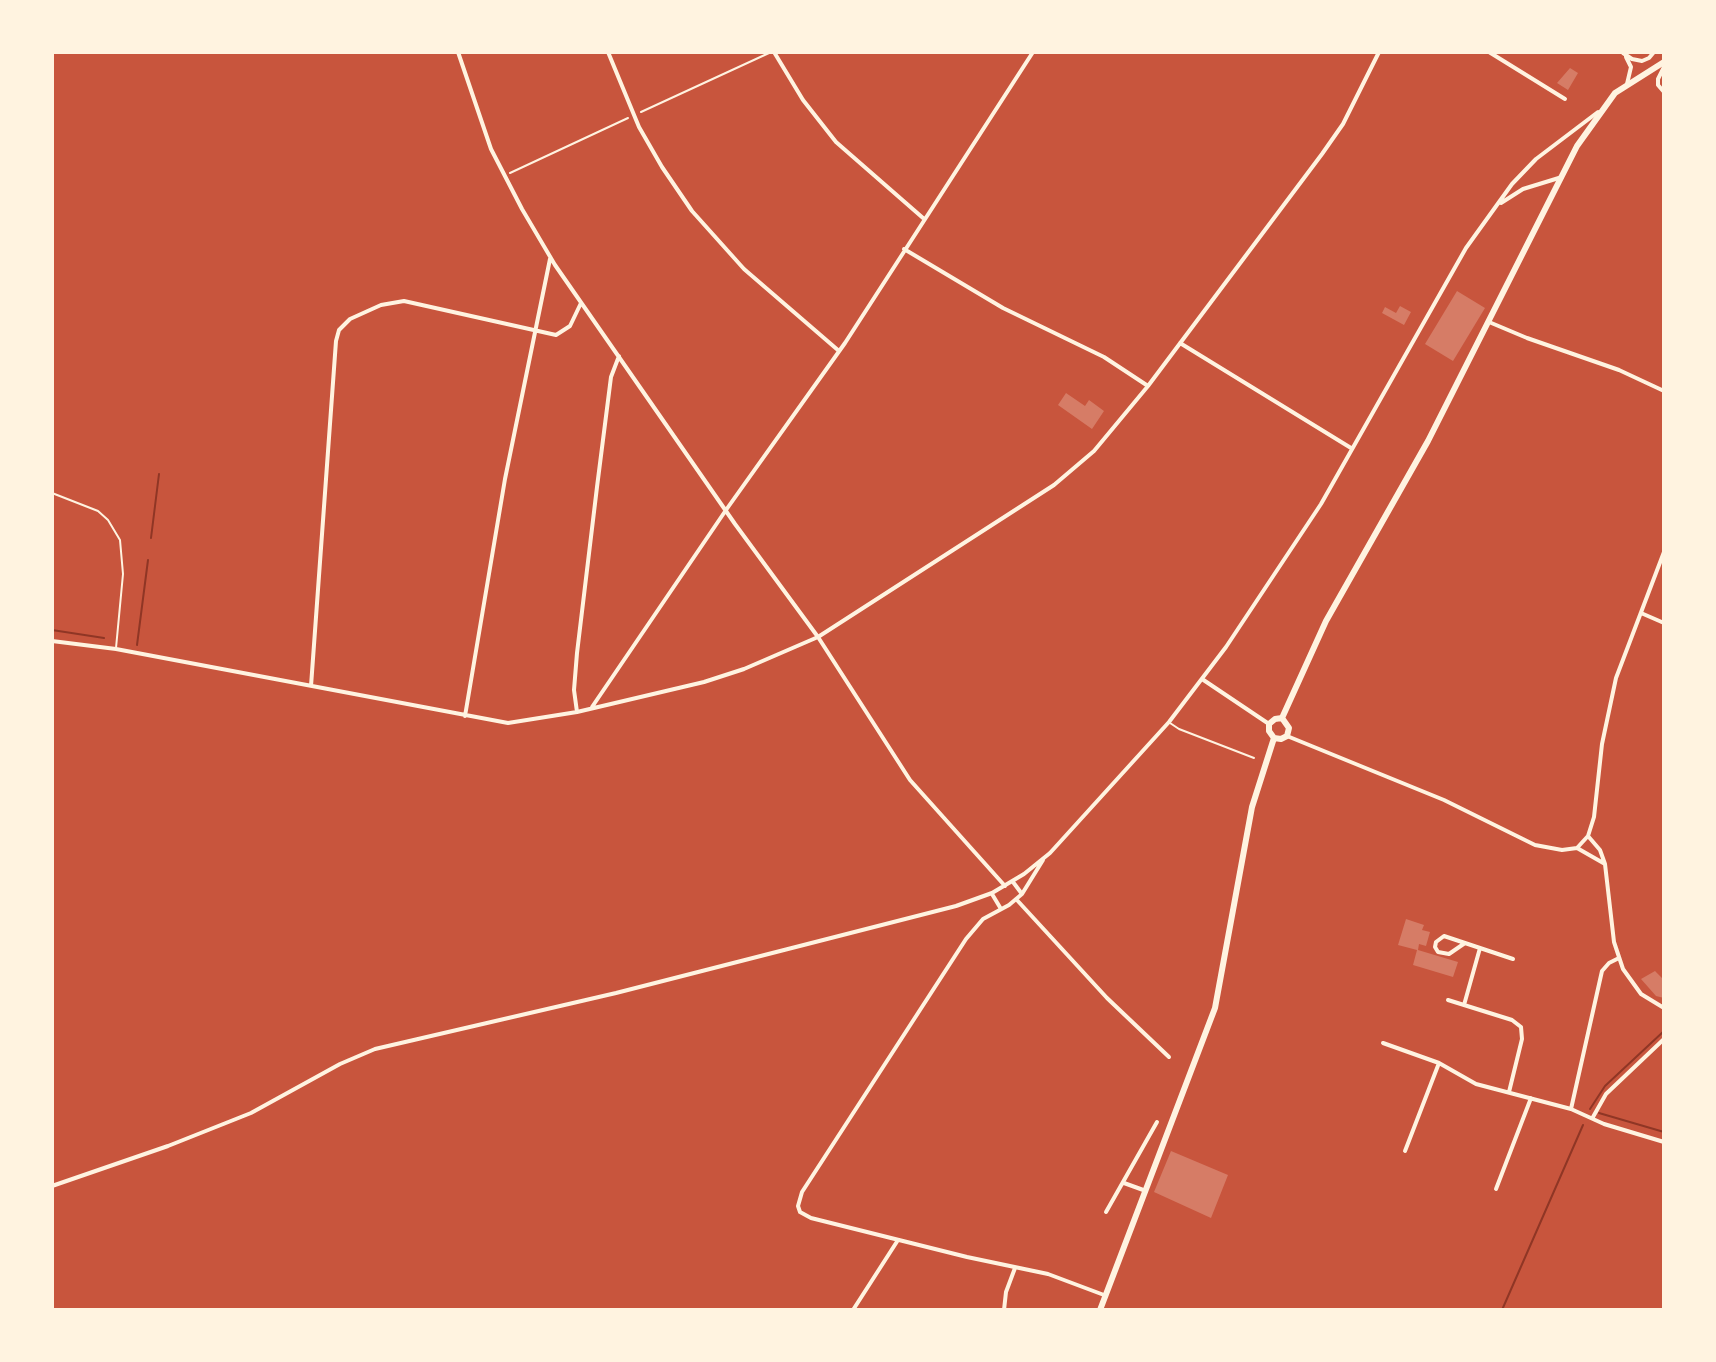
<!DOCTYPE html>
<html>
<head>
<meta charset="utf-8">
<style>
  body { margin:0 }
  #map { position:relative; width:1716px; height:1362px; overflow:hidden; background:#c8553d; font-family:Quicksand,sans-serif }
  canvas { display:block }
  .frame { position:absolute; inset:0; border:54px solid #fff3e0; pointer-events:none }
</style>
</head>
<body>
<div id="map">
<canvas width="1716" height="1362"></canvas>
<div class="frame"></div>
</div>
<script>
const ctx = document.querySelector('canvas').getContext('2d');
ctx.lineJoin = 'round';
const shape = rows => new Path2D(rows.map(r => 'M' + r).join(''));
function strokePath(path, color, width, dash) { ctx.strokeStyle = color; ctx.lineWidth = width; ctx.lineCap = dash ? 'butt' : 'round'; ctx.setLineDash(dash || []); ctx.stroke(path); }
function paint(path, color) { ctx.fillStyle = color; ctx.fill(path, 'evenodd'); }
const stream = shape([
  [151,538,159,474],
  [52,630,104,638],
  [137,645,148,560],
  [1590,1109,1605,1086,1664,1031],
  [1599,1113,1664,1132],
  [1502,1310,1583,1125]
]);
const building = shape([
  [1570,68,1578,73,1568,90,1557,83],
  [1457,291,1485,308,1453,361,1425,344],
  [1400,306,1411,312,1404,325,1382,313,1385,307,1396,313],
  [1066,393,1085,406,1089,400,1104,411,1092,429,1058,405],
  [1406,919,1424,925,1422,930,1430,932,1426,946,1419,944,1418,950,1458,962,1453,977,1413,965,1417,950,1398,945],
  [1655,971,1664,980,1664,998,1656,996,1641,979],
  [1171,1151,1228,1175,1211,1218,1154,1192]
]);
const path = shape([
  [641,112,769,53],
  [510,173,628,118]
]);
const service = shape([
  [52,493,98,511,108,520,120,540,123,574,116,648],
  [1170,723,1179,729,1254,758]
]);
const minor = shape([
  [458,52,491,149,522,209,555,265,735,524,818,637,910,780,1005,886],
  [608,52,639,127,662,167,692,211,744,269,839,351],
  [774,52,803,100,836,142,923,218],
  [1489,52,1565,99],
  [1623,53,1632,59,1642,61,1649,58,1654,52],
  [1626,57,1631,67,1627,84],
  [1664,67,1658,79,1658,85,1664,92],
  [1501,203,1523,189,1562,177],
  [904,249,1003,308,1104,357,1148,386],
  [1489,322,1527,338,1619,370,1664,391],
  [1180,343,1351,448],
  [1641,613,1664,623],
  [52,641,116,649,508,723,577,712,704,682,744,669,818,637,1054,485,1094,451,1148,386,1322,154,1343,124,1379,52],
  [1202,679,1269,724],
  [311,686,336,341,339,330,350,319,381,305,404,301,556,335,570,326,581,303],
  [592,707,726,510,845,343,1033,52],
  [577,712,574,690,577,653,597,487,611,377,619,356],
  [465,716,505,479,550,259],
  [1287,736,1444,800,1535,845,1562,850,1577,848,1588,836,1594,817,1602,744,1616,678,1664,552],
  [1588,836,1600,850,1605,864,1614,942,1623,969,1641,994,1664,1008],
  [1577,848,1605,864],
  [1043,860,1022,894,1009,905,983,919,966,939,802,1192,798,1206,800,1212,811,1218,967,1257,1048,1274,1104,1295],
  [1013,882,1022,894],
  [992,894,1001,909],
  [1016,899,1107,998,1169,1057],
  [1465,943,1449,954,1438,952,1435,947,1436,942,1444,936,1513,959],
  [1448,1000,1512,1020,1521,1027,1522,1039,1509,1092],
  [1464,1005,1480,948],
  [1383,1043,1439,1063,1476,1084,1571,1109,1604,1124,1664,1142],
  [1571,1109,1602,971,1609,963,1619,958],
  [1593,1117,1606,1094,1664,1039],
  [1405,1151,1439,1063],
  [1124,1183,1146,1191],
  [52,1186,168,1146,251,1113,340,1064,375,1049,616,993,956,906,992,893,1024,874,1050,853,1169,722,1226,647,1321,504,1466,248,1512,184,1536,159,1598,112],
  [1496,1189,1531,1098],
  [1106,1212,1157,1122],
  [853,1310,898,1240],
  [1004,1310,1006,1292,1015,1268]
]);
const secondary = shape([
  [1282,718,1326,621,1428,441,1577,146,1615,93,1664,62],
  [1274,738,1281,739,1287,736,1289,728,1282,718],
  [1274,738,1269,731,1269,724,1275,719,1282,718],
  [1100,1310,1215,1008,1252,807,1274,738]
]);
strokePath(stream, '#8f3625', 2);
paint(building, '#d67c66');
strokePath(path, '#fff3e0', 2);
strokePath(service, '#fff3e0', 2);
strokePath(minor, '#fff3e0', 4);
strokePath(secondary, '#fff3e0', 6);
</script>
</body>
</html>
